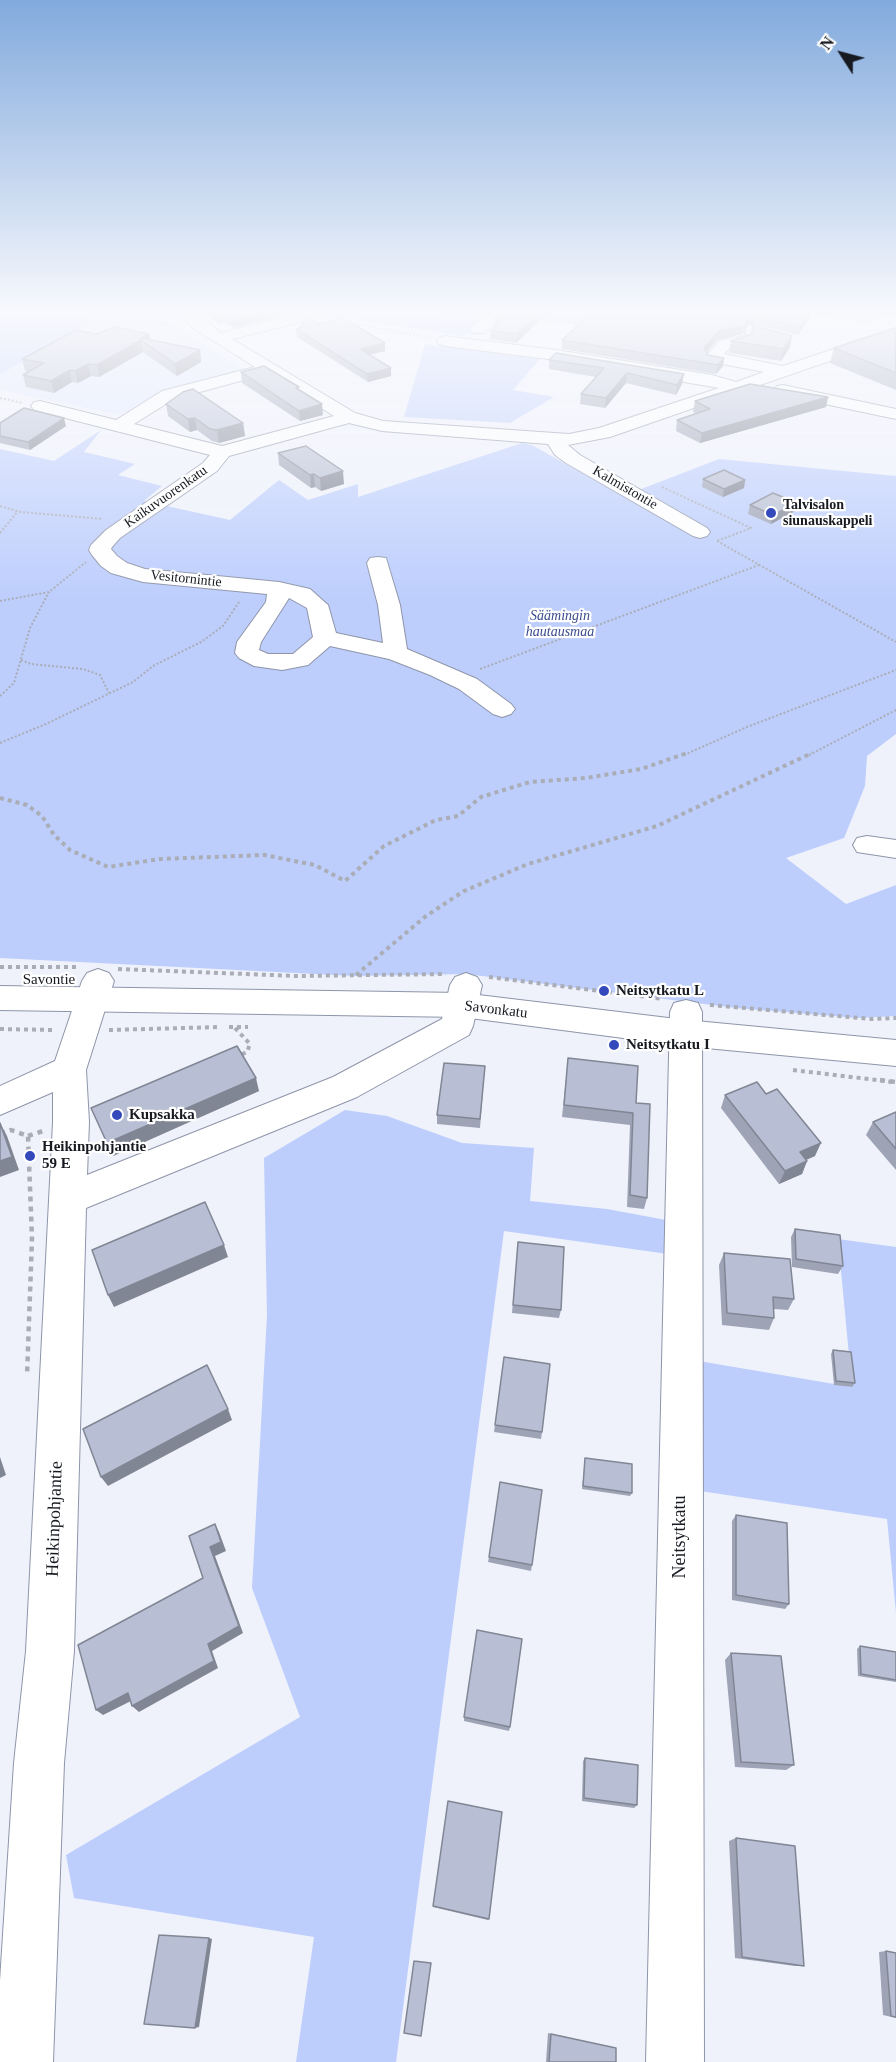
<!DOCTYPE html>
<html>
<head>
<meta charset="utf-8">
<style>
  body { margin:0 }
  #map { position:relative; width:896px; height:2062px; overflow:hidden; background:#eff2fb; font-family:"Times New Roman",serif }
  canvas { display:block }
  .north { position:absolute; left:812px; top:24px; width:60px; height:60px; -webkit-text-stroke:4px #fff; paint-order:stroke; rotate:306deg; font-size:16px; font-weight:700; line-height:24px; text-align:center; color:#171a21 }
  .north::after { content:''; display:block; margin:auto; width:21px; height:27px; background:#171a21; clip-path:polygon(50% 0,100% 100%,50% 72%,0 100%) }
</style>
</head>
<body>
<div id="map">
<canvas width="896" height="2062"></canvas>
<div class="north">N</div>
</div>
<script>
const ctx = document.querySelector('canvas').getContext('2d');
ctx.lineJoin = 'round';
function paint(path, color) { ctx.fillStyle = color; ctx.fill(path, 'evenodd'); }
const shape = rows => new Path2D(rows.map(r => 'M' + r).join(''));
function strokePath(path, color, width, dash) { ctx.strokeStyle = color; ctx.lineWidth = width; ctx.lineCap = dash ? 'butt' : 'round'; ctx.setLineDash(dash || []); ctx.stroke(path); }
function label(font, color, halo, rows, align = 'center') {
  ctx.font = font + ' "Times New Roman",serif'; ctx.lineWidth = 4.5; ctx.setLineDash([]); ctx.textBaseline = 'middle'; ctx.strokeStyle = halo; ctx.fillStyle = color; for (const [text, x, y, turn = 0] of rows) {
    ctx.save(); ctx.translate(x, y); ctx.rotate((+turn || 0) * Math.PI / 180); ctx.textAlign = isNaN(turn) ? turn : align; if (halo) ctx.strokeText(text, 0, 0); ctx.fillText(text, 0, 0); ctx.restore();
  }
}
const built = shape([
  [0,311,87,311,120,318,171,322,245,371,156,394,120,415,0,390]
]);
const green = shape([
  [3,311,79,311,106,316,0,374,0,313],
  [98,311,172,311,185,319,129,318],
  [286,311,430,311,483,320,464,336,309,313,289,318],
  [519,311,613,311,710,345,526,317],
  [425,344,540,359,513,390,554,397,510,423,404,417],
  [101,430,84,452,135,464,118,475,162,486,144,501,230,520,279,480,308,500,358,484,358,497,522,443,532,445,623,496,719,459,896,476,896,734,867,756,865,786,844,838,786,858,846,904,896,885,896,1016,857,1018,736,1008,466,974,355,976,0,958,0,449,54,461],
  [345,1110,387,1116,462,1143,534,1148,530,1201,607,1209,682,1223,682,1256,504,1231,396,2062,296,2062,314,1937,74,1898,66,1855,300,1717,252,1588,267,1315,264,1158],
  [838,1239,896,1247,896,1613,887,1519,680,1488,681,1358,852,1387]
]);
const pathFar2 = shape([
  [92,311,128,321,174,324],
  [830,311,848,315],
  [350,323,431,338],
  [0,398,23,403],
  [662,487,751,528,717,541],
  [0,506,21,512,103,519],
  [0,533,18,511],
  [717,541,896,642],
  [0,601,49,592,86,562],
  [21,660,31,664,83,669,100,675,109,693],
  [480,669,759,565],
  [0,696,14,683,30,628,49,592],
  [0,743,46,724,133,682,153,666,201,642,223,626,239,602],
  [684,755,747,727,896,670],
  [809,755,896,710]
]);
const pathFar1 = shape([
  [0,798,27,805,42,816,54,835,70,850,108,867,160,859,264,855,315,865,345,881,384,846,436,820,458,816,481,797,530,782,586,778,641,769,687,753],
  [0,967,77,967],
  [118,969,297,976,446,974],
  [356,975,426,916,464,891,528,864,657,826,812,753],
  [489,977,663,999],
  [710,1005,872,1019,896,1018],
  [229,1027,248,1027],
  [235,1028,250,1044,247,1052,238,1056],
  [0,1029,53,1030],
  [109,1030,221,1027],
  [793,1070,893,1082]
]);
const path = shape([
  [880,1080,896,1082],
  [0,1133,11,1130,28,1136,32,1239,27,1376],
  [28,1136,43,1131]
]);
const minor = shape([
  [178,311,194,311,221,333,307,311,313,313,315,316,313,319,232,339,355,413,383,421,569,434,599,428,719,388,556,360,445,346,439,344,437,341,439,338,445,336,556,350,712,375,736,382,764,372,707,361,705,357,719,341,742,336,748,338,750,341,748,344,730,348,724,354,783,366,896,328,896,338,610,437,568,445,580,455,707,528,710,532,707,536,700,538,693,536,566,463,555,455,548,444,382,431,349,423,229,456,217,471,120,538,112,547,111,549,117,556,127,563,145,569,279,582,310,589,328,605,336,633,383,643,378,605,367,563,370,558,378,557,386,558,400,605,407,649,477,679,511,704,515,709,511,714,502,717,493,714,459,689,430,675,389,659,330,646,308,665,282,670,254,666,239,658,235,653,237,642,266,602,267,594,143,582,111,573,101,566,92,555,89,550,91,545,106,530,203,463,210,455,34,410,31,406,34,402,40,401,116,420,162,391,255,367,193,328,178,311],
  [266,374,334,416,222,446,134,424,174,399,266,374],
  [289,598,307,608,313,637,293,654,268,654,259,650,261,642,289,598],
  [492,311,509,311,484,333,472,333,470,330,472,327,492,311],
  [860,311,876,311,869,321,863,323,855,318,860,311],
  [783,385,896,409,896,419,777,394,774,390,777,386,783,385],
  [867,836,896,840,896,858,857,852,853,845,857,838,867,836],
  [98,969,109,973,114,981,86,1070,89,1122,87,1175,333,1077,442,1019,450,985,455,977,466,973,477,977,482,985,473,1026,469,1035,357,1097,86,1208,74,1651,64,1763,53,2062,0,2062,0,1981,14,1763,26,1651,53,1122,53,1092,0,1115,0,1086,55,1061,82,981,87,973,98,969],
  [686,1000,698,1003,702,1012,704,2062,646,2062,670,1012,674,1003,686,1000]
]);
const major = shape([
  [0,986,462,993,685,1020,896,1040,896,1066,685,1046,462,1017,0,1010,0,986]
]);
const wall = shape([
  [201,311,282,311,282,315,233,328,224,322,219,324],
  [550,311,516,343,490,339,491,331,495,327,494,327,494,319],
  [593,311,814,311,798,335,753,324,747,326,746,335,742,334,717,340,706,352,708,355,724,358,723,366,716,374,562,349,562,340],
  [319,324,385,343,385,351,369,355,391,376,368,382,297,337,296,329],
  [752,325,792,336,790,347,781,361,729,353,731,341,750,334],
  [896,328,896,390,830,363,834,348],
  [96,334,149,334,150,340,200,350,201,362,177,376,143,352,99,377,91,376,78,383,72,382,54,393,26,387,23,375,29,372,25,371,22,359],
  [556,353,682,384,676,395,626,383,605,408,580,404,581,394,596,377,549,369,549,360],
  [241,372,323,415,300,421,242,383],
  [828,397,826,407,700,443,676,431,677,420,697,414,693,412,695,401],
  [166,404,243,423,245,436,219,443,212,441,197,430,190,432,168,416],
  [0,423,66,426,30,450,0,443],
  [278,453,344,484,321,491,315,487,311,488,279,465],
  [703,479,745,480,744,488,723,497,702,487],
  [750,505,795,511,771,524,748,514],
  [568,1058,636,1103,647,1198,644,1209,627,1207,630,1125,562,1117],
  [485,1066,480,1128,437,1124,437,1115],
  [259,1091,113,1156,91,1108],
  [725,1095,815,1156,806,1160,807,1161,802,1174,779,1184,721,1108],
  [896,1112,896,1170,866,1135,873,1122],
  [795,1229,843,1266,838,1274,792,1267,791,1237],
  [518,1242,561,1310,559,1318,512,1313],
  [724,1253,794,1299,788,1310,774,1309,774,1318,769,1330,722,1325,719,1265],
  [833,1350,855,1383,852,1387,834,1385,831,1354],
  [504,1357,542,1432,541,1439,494,1432],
  [585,1458,632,1493,630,1496,582,1489],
  [736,1515,789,1604,785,1609,732,1600,732,1521],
  [489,1557,532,1565,531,1571,488,1562],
  [860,1646,896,1652,896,1682,858,1676,857,1649],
  [731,1653,794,1765,786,1770,735,1767,725,1660],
  [464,1717,510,1727,509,1731,464,1721],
  [585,1758,637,1805,634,1808,582,1801,583,1761],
  [736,1838,804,1966,795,1966,735,1958,729,1841],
  [433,1906,489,1919,488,1920,433,1907],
  [886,1951,896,1953,896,2018,883,2015,879,1952],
  [548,2033,616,2048,616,2062,546,2062]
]);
const shadedWall = shape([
  [272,311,282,311,282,315,233,328,232,321],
  [542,311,550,311,516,343,517,334],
  [810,311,814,311,798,335,800,327],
  [224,316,224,322,219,324,219,317],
  [755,316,753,324,746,327,746,322,748,319],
  [743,326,742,334,717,340,703,357,704,348,719,331],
  [149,334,151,345,141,338],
  [792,336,790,347,781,361,783,349],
  [141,340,143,352,99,377,97,365],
  [385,343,385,351,360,357,360,349],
  [200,350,201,362,177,376,175,364],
  [724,358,723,366,716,374,718,365],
  [88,364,91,376,78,383,75,371],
  [391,368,391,376,368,382,367,374],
  [70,370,72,382,54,393,51,381],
  [627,373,626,383,605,408,606,398],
  [684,374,682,384,676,395,677,385],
  [828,397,826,407,700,443,702,433],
  [322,404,323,415,300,421,299,411],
  [64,418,66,426,30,450,28,442],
  [195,418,197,430,190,432,188,419],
  [243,423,245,436,219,443,217,430],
  [343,471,344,484,321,491,320,478],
  [314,474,315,487,311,488,310,475],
  [745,480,744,488,723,497,724,489],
  [797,503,795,511,771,524,773,515],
  [256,1078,259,1091,113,1156,107,1143],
  [0,1123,7,1136,19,1170,0,1177],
  [821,1143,815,1156,794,1165,800,1152],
  [807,1161,802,1174,779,1184,785,1171],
  [224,1245,228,1257,114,1307,108,1295],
  [228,1409,232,1420,108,1486,101,1477],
  [0,1457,6,1475,0,1478],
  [215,1524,219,1532,226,1551,215,1556,243,1633,212,1651,218,1668,139,1712,132,1706,208,1644,210,1547],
  [128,1693,135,1699,103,1715,96,1710],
  [209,1938,212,1939,199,2027,195,2028]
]);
const building = shape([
  [210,311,272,311,232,321,224,316,219,317,210,311],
  [502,311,542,311,517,334,491,331,503,320,494,319,502,311],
  [593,311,810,311,800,327,755,316,748,319,746,322,747,327,743,326,719,331,704,348,708,355,724,358,718,365,562,340,593,311],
  [307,317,319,324,343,318,385,343,360,349,391,368,367,374,296,329,300,328,307,317],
  [752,325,792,336,783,349,731,341,752,334,754,331,752,325],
  [114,327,149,334,141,338,200,350,175,364,141,340,97,365,88,364,75,371,70,370,51,381,23,375,44,363,22,359,76,330,96,334,114,327],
  [895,328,896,373,834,348,895,328],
  [556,353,684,374,677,385,627,373,606,398,581,394,604,368,549,360,556,353],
  [264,366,299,387,296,388,322,404,299,411,241,372,264,366],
  [750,384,828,397,702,433,677,420,710,409,695,401,750,384],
  [193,389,243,423,217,430,210,429,195,418,188,419,166,404,183,392,193,389],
  [24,408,64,418,28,442,0,436,0,423,24,408],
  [306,446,343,471,320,478,314,474,310,475,278,453,306,446],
  [724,470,745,480,724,489,703,479,724,470],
  [773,493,797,503,773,515,750,505,773,493],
  [237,1046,256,1078,107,1143,91,1108,237,1046],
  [568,1058,638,1066,636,1103,650,1104,647,1198,630,1195,633,1113,564,1105,568,1058],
  [444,1063,485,1066,480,1119,437,1115,444,1063],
  [757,1082,766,1094,777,1089,821,1143,800,1152,807,1161,785,1171,725,1095,757,1082],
  [896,1112,896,1149,873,1122,896,1112],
  [0,1123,12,1157,0,1161,0,1123],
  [205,1202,224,1245,108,1295,92,1250,205,1202],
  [795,1229,840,1235,843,1266,796,1259,795,1229],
  [518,1242,564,1247,561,1310,513,1305,518,1242],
  [724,1253,790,1259,794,1299,773,1297,774,1318,727,1313,724,1253],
  [833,1350,851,1352,855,1383,836,1381,833,1350],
  [504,1357,550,1364,542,1432,495,1425,504,1357],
  [207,1365,228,1409,101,1477,83,1429,207,1365],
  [585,1458,632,1464,632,1493,583,1486,585,1458],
  [500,1482,542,1490,532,1565,489,1557,500,1482],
  [736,1515,787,1523,789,1604,736,1595,736,1515],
  [215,1524,221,1542,210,1547,239,1626,208,1644,214,1661,132,1706,128,1693,96,1710,78,1645,203,1578,189,1536,215,1524],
  [477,1630,522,1639,510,1727,464,1717,477,1630],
  [860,1646,896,1652,896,1680,861,1674,860,1646],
  [731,1653,781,1656,794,1765,741,1762,731,1653],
  [585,1758,638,1765,637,1805,584,1798,585,1758],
  [448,1801,502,1812,489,1919,433,1906,448,1801],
  [736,1838,795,1846,804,1966,742,1957,736,1838],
  [159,1935,209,1938,195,2028,144,2024,159,1935],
  [886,1951,896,1953,896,2017,891,2016,886,1951],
  [414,1961,431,1963,421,2036,404,2033,414,1961],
  [551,2034,616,2048,616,2062,549,2062,551,2034]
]);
const markers = [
  [771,513,6,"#3449bb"],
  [604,991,6,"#3449bb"],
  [614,1045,6,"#3449bb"],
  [117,1115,6,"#3449bb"],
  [30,1156,6,"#3449bb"]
];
const farStreetnames = [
  ["Kalmistontie",625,488,30],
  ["Kaikuvuorenkatu",166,497,-35],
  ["Vesitornintie",186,579,6]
];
const farPoinames = [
  ["Talvisalon",783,505],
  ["siunauskappeli",783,521]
];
const farParknames = [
  ["Säämingin",560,616],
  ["hautausmaa",560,632]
];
const streetNames = [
  ["Savontie",49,980],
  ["Savonkatu",496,1010,7]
];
const poiNames = [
  ["Neitsytkatu L",616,991],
  ["Neitsytkatu I",626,1045],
  ["Kupsakka",129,1115],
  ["Heikinpohjantie",42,1147],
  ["59 E",42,1164]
];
const nearStreetnames = [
  ["Heikinpohjantie",55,1519,-88],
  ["Neitsytkatu",680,1537,-90]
];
paint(built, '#dfe8ff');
paint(green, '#bdcefd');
strokePath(minor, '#8e95a9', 2);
strokePath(major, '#8e95a9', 2);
strokePath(pathFar2, '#aaadb5', 2, [2, 2]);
strokePath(pathFar1, '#aaadb5', 4, [4, 4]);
strokePath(path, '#aaadb5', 4.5, [5, 5]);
paint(minor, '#fff');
paint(major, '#fff');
paint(wall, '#9ea4b6');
paint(shadedWall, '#818694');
paint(building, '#b8bfd4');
strokePath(building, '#818694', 1.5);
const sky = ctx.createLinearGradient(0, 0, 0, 600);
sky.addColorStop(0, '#82aadd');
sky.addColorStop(0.52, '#f8f9fd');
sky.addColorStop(1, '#f8f9fd00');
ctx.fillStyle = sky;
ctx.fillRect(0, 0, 896, 600);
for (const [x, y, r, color] of markers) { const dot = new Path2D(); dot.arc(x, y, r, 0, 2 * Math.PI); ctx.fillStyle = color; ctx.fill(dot); strokePath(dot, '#fff', 2); }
label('14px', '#171a21', '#fff', farStreetnames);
label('bold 14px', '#171a21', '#fff', farPoinames, 'left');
label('italic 14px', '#3a4c8c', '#fff', farParknames);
label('15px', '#171a21', '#fff', streetNames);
label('bold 15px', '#171a21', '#fff', poiNames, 'left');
label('18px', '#171a21', '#fff', nearStreetnames);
</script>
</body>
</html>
